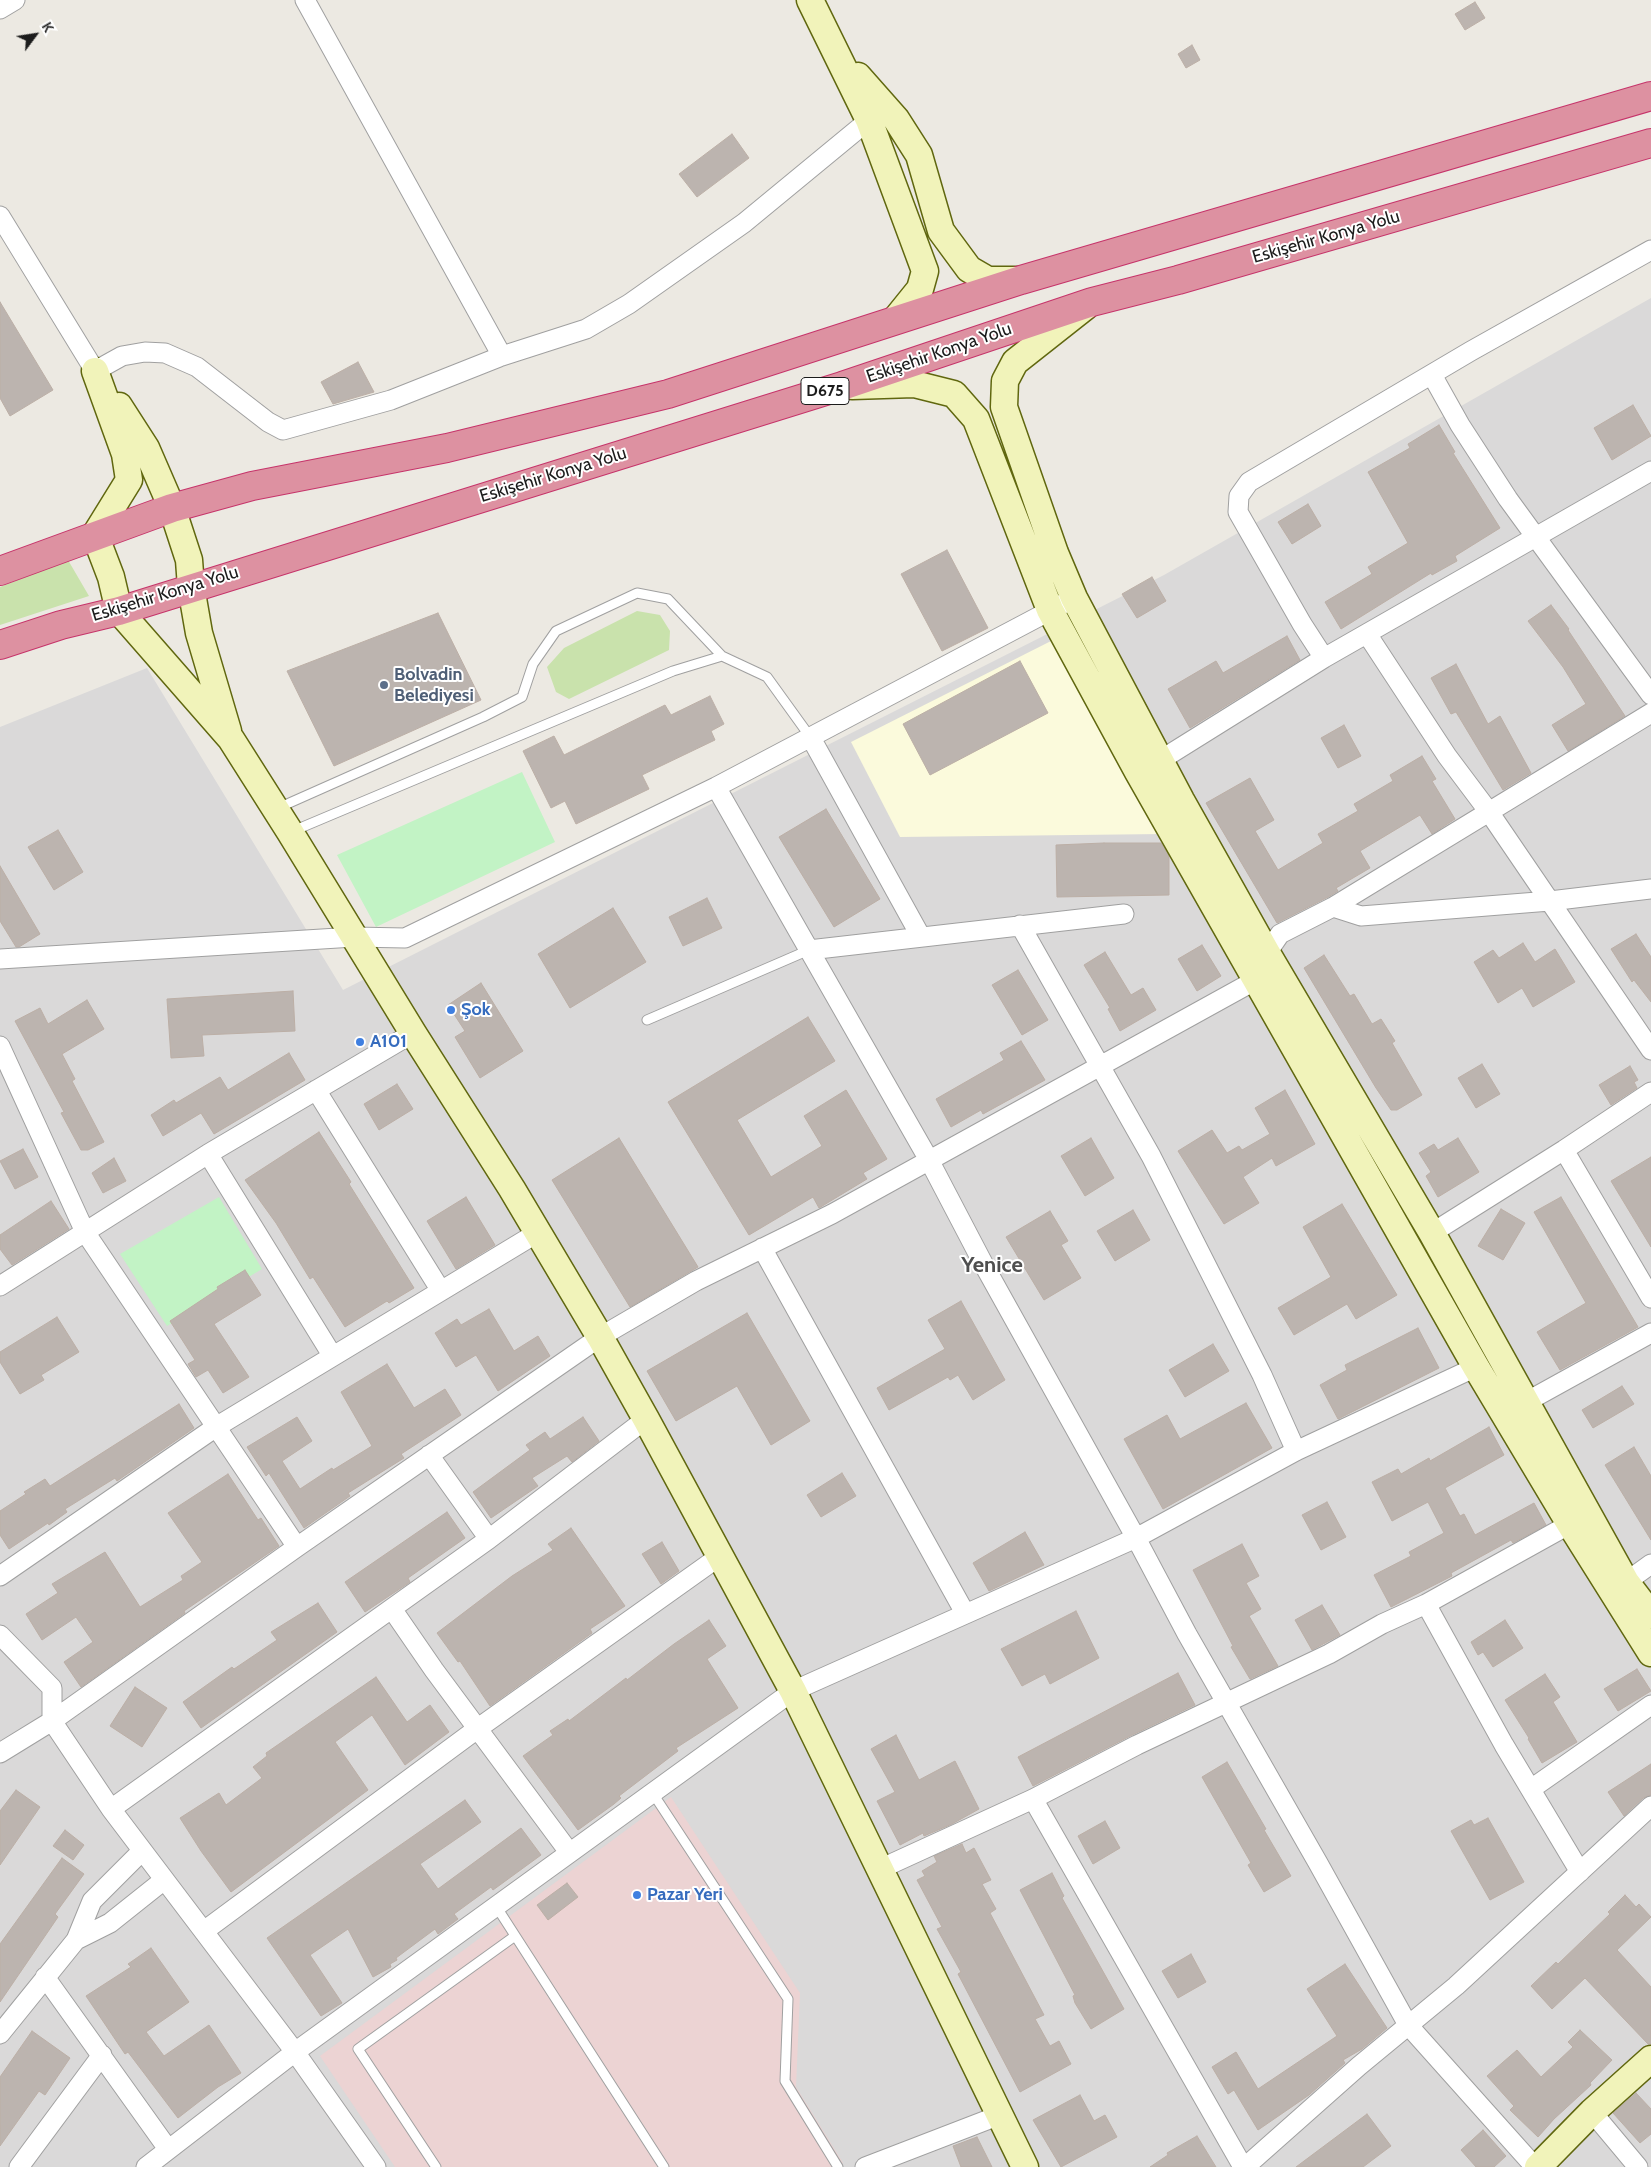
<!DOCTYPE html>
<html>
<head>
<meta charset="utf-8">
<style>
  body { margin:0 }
  #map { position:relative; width:1651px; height:2167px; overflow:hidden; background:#ece9e2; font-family:Cabin,sans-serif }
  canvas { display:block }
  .north { position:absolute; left:10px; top:10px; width:50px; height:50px; -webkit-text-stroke:4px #fff; paint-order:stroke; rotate:59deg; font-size:14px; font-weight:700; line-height:20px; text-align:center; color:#1c1c1c }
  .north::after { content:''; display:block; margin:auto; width:18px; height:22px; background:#1c1c1c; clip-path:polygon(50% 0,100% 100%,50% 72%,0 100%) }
</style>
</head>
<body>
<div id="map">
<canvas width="1651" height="2167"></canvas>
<div class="north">K</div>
</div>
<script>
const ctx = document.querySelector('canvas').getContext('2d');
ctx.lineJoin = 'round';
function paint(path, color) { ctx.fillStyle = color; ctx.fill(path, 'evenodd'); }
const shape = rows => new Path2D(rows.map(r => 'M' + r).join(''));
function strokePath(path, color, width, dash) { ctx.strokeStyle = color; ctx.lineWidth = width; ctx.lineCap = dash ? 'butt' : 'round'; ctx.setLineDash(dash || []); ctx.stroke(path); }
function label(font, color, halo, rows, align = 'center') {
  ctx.font = font + ' Cabin,sans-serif'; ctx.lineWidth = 4; ctx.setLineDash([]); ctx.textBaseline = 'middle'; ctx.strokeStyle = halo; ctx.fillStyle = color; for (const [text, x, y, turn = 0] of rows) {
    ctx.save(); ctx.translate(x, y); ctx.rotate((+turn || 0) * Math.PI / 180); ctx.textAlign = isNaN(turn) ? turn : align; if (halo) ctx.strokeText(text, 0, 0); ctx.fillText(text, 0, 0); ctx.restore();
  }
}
const residential = shape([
  [1651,298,1651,2167,0,2167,0,727,147,668,343,990,1164,575]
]);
const commercial = shape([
  [671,1797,800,1993,796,2087,843,2163,831,2167,395,2167,320,2056]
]);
const education = shape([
  [1053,640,1163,834,900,837,851,742]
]);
const grass = shape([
  [68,560,89,596,0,625,0,587],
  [637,611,660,615,670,631,669,650,569,699,556,692,547,667,564,648]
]);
const park = shape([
  [522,772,555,842,376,927,337,855],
  [219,1197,262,1269,167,1326,120,1254]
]);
const building = shape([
  [1475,2,1485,18,1465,30,1455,14,1475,2],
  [1192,45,1200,60,1186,68,1178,54,1192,45],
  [732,134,749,158,697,197,679,174,732,134],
  [0,302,53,390,10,416,0,398,0,302],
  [358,362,374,392,333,404,321,382,358,362],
  [1633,405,1651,436,1612,460,1594,428,1633,405],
  [1439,425,1455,452,1453,453,1500,528,1455,556,1457,561,1432,575,1431,573,1341,629,1325,602,1372,574,1368,567,1408,543,1368,472,1410,448,1408,444,1439,425],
  [1308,504,1321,526,1292,544,1278,522,1308,504],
  [947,550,988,628,942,651,901,574,947,550],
  [1152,577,1166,601,1137,618,1122,594,1152,577],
  [1551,605,1569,629,1568,630,1625,716,1568,751,1552,725,1586,704,1563,667,1528,621,1551,605],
  [438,613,481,700,334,766,287,671,438,613],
  [1287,636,1300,660,1190,728,1168,689,1216,661,1223,673,1287,636],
  [1020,661,1048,713,930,775,903,724,1020,661],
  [1456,664,1488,724,1500,716,1531,773,1503,790,1456,712,1451,714,1431,678,1456,664],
  [710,696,724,724,711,731,715,740,642,775,649,789,576,824,565,801,551,808,523,751,554,736,564,755,665,705,671,715,710,696],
  [1344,725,1361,756,1338,768,1321,738,1344,725],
  [1422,756,1436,779,1432,781,1455,819,1432,834,1420,815,1360,851,1370,868,1336,888,1338,891,1328,897,1277,923,1206,803,1250,778,1274,820,1255,831,1278,870,1323,843,1318,834,1358,811,1354,804,1393,781,1390,775,1422,756],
  [826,809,880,899,834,927,779,837,826,809],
  [58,830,83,872,54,890,28,847,58,830],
  [1104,843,1161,843,1169,856,1169,895,1057,897,1056,845,1104,843],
  [0,866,40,934,19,947,16,947,0,921,0,866],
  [707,898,722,928,683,946,669,917,707,898],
  [613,908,646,962,570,1008,538,954,613,908],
  [1636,934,1651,957,1651,1002,1634,980,1632,982,1611,949,1636,934],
  [1523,943,1535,962,1555,949,1575,982,1533,1007,1522,988,1498,1003,1474,962,1493,950,1499,958,1523,943],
  [1202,945,1221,976,1197,991,1178,959,1202,945],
  [1105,952,1131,995,1143,988,1156,1010,1120,1031,1108,1009,1110,1008,1084,965,1105,952],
  [1324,955,1350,996,1354,994,1372,1024,1381,1019,1395,1041,1392,1043,1422,1095,1397,1110,1391,1110,1376,1088,1304,968,1324,955],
  [1018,970,1048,1020,1022,1035,992,985,1018,970],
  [481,983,523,1051,480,1078,455,1037,465,1031,448,1005,481,983],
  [293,991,295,1031,202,1035,204,1056,171,1058,167,999,293,991],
  [87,1000,104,1029,62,1054,75,1079,72,1081,104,1142,88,1150,81,1150,61,1113,64,1112,15,1021,40,1008,48,1024,87,1000],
  [808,1017,835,1061,737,1120,771,1177,822,1146,804,1116,846,1090,887,1159,863,1173,867,1179,819,1208,813,1197,749,1235,668,1102,808,1017],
  [1021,1041,1045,1080,983,1114,981,1110,951,1127,936,1099,1004,1060,1000,1053,1021,1041],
  [289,1053,305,1080,214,1134,201,1113,163,1136,151,1115,174,1100,176,1103,220,1077,228,1090,289,1053],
  [1482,1064,1500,1094,1476,1108,1458,1078,1482,1064],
  [1630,1066,1638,1080,1634,1082,1637,1088,1611,1105,1599,1085,1630,1066],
  [397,1084,413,1109,379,1130,364,1104,397,1084],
  [1285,1090,1315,1144,1276,1166,1272,1158,1243,1177,1259,1203,1224,1224,1178,1151,1212,1130,1227,1153,1239,1146,1242,1150,1270,1134,1255,1108,1285,1090],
  [319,1132,351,1182,349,1184,414,1288,389,1303,387,1301,345,1327,313,1277,310,1279,276,1223,245,1180,319,1132],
  [619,1138,698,1267,630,1307,552,1180,619,1138],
  [1091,1138,1114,1178,1085,1196,1061,1156,1091,1138],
  [1458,1138,1479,1172,1438,1197,1426,1176,1431,1172,1419,1153,1434,1144,1438,1150,1458,1138],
  [23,1149,38,1177,15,1189,0,1161,23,1149],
  [1651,1157,1651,1247,1611,1181,1651,1157],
  [114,1158,126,1181,103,1193,92,1173,114,1158],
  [466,1197,495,1245,456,1269,427,1221,466,1197],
  [1561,1197,1638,1327,1560,1370,1537,1332,1586,1303,1534,1212,1561,1197],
  [51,1201,69,1229,12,1265,0,1249,0,1235,51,1201],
  [1342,1204,1397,1295,1356,1319,1347,1304,1294,1335,1278,1308,1331,1277,1303,1227,1342,1204],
  [1501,1209,1525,1223,1503,1260,1478,1246,1501,1209],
  [1133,1210,1150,1240,1115,1261,1097,1231,1133,1210],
  [1050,1211,1068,1241,1061,1245,1081,1278,1044,1300,1006,1237,1050,1211],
  [245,1270,261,1295,214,1324,249,1377,223,1393,208,1370,196,1377,188,1364,195,1360,170,1321,218,1289,217,1287,245,1270],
  [961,1301,1005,1380,973,1400,958,1375,950,1380,948,1377,889,1410,877,1388,945,1349,928,1320,961,1301],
  [489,1309,514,1351,538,1336,550,1356,498,1391,476,1355,456,1367,435,1333,457,1319,461,1325,489,1309],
  [747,1313,810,1421,771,1445,737,1386,676,1421,647,1371,747,1313],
  [57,1317,79,1352,41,1375,44,1380,20,1394,0,1362,0,1352,57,1317],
  [1418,1328,1439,1368,1338,1419,1320,1385,1347,1370,1345,1365,1418,1328],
  [1213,1344,1229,1371,1185,1397,1169,1370,1213,1344],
  [387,1364,414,1408,445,1389,461,1415,401,1454,404,1458,348,1493,350,1496,304,1528,269,1473,266,1476,247,1447,297,1417,312,1441,282,1461,300,1489,332,1468,333,1470,372,1446,341,1392,387,1364],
  [1622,1386,1634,1404,1593,1428,1582,1410,1622,1386],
  [1246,1403,1272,1448,1163,1509,1124,1439,1167,1415,1180,1439,1246,1403],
  [179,1404,194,1428,117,1481,115,1478,65,1509,67,1512,49,1525,48,1523,9,1549,0,1535,0,1511,26,1494,24,1492,45,1479,50,1486,179,1404],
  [583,1417,599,1441,572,1462,567,1456,532,1478,538,1486,491,1518,473,1492,530,1450,526,1445,545,1432,550,1439,583,1417],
  [1489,1427,1504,1455,1445,1488,1460,1516,1464,1514,1475,1535,1534,1503,1546,1525,1513,1543,1511,1540,1451,1573,1452,1576,1391,1607,1374,1575,1411,1556,1409,1552,1444,1533,1428,1502,1392,1521,1372,1482,1398,1469,1401,1474,1429,1458,1430,1461,1489,1427],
  [1634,1447,1651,1476,1651,1540,1605,1465,1634,1447],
  [842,1473,856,1496,821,1517,807,1495,842,1473],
  [228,1474,258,1520,261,1518,279,1546,184,1611,185,1613,81,1687,64,1662,93,1642,76,1617,42,1640,26,1614,58,1593,52,1584,105,1552,140,1607,183,1580,181,1576,202,1562,168,1513,228,1474],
  [1327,1502,1346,1537,1321,1550,1302,1515,1327,1502],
  [447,1512,465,1538,408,1578,410,1582,365,1612,345,1582,447,1512],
  [571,1528,625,1606,590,1629,592,1633,490,1706,460,1661,458,1662,437,1633,512,1576,553,1550,548,1544,571,1528],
  [1025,1532,1044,1565,989,1591,973,1563,1025,1532],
  [662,1542,679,1571,661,1584,642,1554,662,1542],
  [1242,1544,1259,1576,1246,1583,1261,1609,1249,1616,1278,1666,1250,1679,1231,1647,1233,1646,1193,1570,1242,1544],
  [318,1603,337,1632,201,1728,183,1702,232,1667,234,1669,277,1640,271,1632,318,1603],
  [1322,1605,1340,1635,1312,1650,1295,1620,1322,1605],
  [1076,1611,1099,1658,1050,1684,1045,1674,1022,1686,1001,1649,1076,1611],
  [709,1620,726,1646,707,1659,738,1708,676,1748,678,1751,619,1796,621,1798,614,1804,578,1830,523,1756,553,1735,550,1731,568,1719,569,1721,626,1678,627,1680,674,1644,709,1620],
  [1505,1620,1523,1648,1493,1667,1483,1652,1478,1655,1471,1642,1505,1620],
  [1637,1669,1651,1691,1618,1711,1604,1689,1637,1669],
  [1178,1673,1195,1705,1132,1735,1033,1786,1018,1757,1178,1673],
  [1545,1674,1560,1697,1553,1702,1577,1742,1542,1763,1528,1739,1529,1738,1505,1700,1545,1674],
  [376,1677,407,1722,430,1705,449,1732,405,1765,372,1715,335,1742,368,1790,231,1892,201,1851,180,1818,219,1793,226,1805,262,1778,253,1767,267,1756,266,1753,376,1677],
  [135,1687,167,1708,142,1747,110,1726,135,1687],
  [896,1735,919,1780,955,1761,979,1809,952,1824,924,1836,923,1833,900,1845,877,1801,895,1792,871,1749,896,1735],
  [1227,1762,1266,1829,1264,1830,1291,1876,1264,1892,1248,1865,1251,1863,1202,1777,1227,1762],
  [1651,1764,1651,1795,1643,1798,1624,1816,1608,1792,1651,1764],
  [16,1790,40,1807,0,1865,0,1811,16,1790],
  [465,1800,481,1822,420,1864,438,1889,521,1828,541,1855,493,1890,491,1887,454,1914,458,1919,438,1934,435,1929,396,1958,397,1960,390,1964,391,1967,373,1977,348,1929,310,1955,342,2003,321,2016,267,1938,465,1800],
  [1488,1818,1524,1882,1490,1900,1451,1831,1471,1820,1474,1825,1488,1818],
  [1105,1821,1120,1848,1093,1864,1078,1836,1105,1821],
  [65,1830,84,1845,73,1860,53,1846,65,1830],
  [962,1844,966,1853,974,1848,991,1880,982,1884,996,1909,990,1913,1044,2015,1035,2019,1050,2046,1059,2041,1071,2064,1020,2092,958,1974,961,1972,937,1929,942,1927,917,1880,925,1876,922,1871,937,1862,934,1856,962,1844],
  [62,1858,84,1874,55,1914,58,1917,0,2002,0,1944,62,1858],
  [1052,1873,1064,1896,1062,1898,1124,2009,1091,2029,1075,2003,1073,1996,1075,1995,1020,1890,1052,1873],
  [567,1883,578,1897,548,1920,537,1905,567,1883],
  [1625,1895,1636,1907,1639,1904,1651,1917,1617,1950,1651,1987,1651,2044,1648,2044,1585,1978,1552,2009,1531,1986,1556,1962,1558,1964,1610,1914,1608,1912,1625,1895],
  [151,1948,189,2002,146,2032,164,2056,209,2025,241,2073,218,2087,178,2118,128,2052,125,2054,86,1996,131,1967,128,1964,151,1948],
  [1191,1954,1206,1982,1178,1998,1162,1971,1191,1954],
  [1345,1964,1387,2028,1362,2049,1343,2060,1345,2063,1309,2095,1258,2130,1234,2090,1228,2094,1212,2067,1236,2052,1258,2089,1337,2036,1307,1989,1345,1964],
  [1580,2030,1612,2060,1590,2083,1591,2085,1554,2119,1538,2137,1510,2110,1514,2106,1487,2076,1517,2050,1541,2077,1573,2047,1568,2042,1580,2030],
  [32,2031,70,2058,45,2095,39,2091,0,2146,0,2077,32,2031],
  [1636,2093,1651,2109,1651,2134,1640,2143,1613,2113,1636,2093],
  [1080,2095,1094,2121,1105,2115,1117,2137,1061,2167,1033,2120,1080,2095],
  [1367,2114,1391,2146,1363,2167,1296,2167,1367,2114],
  [1483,2130,1506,2156,1494,2167,1476,2167,1461,2150,1483,2130],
  [1197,2136,1216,2167,1150,2167,1168,2155,1167,2153,1197,2136],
  [977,2137,992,2167,961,2167,953,2146,977,2137]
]);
const lane = shape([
  [278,808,483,717,522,697,533,664,556,631,637,593,668,599,722,656,767,677,811,738],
  [293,831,673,671,722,656],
  [647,1020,809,950],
  [652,1792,788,1999,785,2081,838,2167],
  [496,1906,664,2167],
  [436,2167,358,2049,515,1936]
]);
const street = shape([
  [305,0,502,356],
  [0,9,15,0],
  [0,216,95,371,122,356,145,352,165,353,197,367,268,422,283,430,391,400,502,356,586,329,629,304,744,223,869,120],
  [1432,375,1460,425,1508,499,1651,695],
  [1367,634,1447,756,1489,812,1651,1050],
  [1324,658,1302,624,1238,512,1239,496,1249,482,1471,351,1651,250],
  [811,738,921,937],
  [1151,766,1324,658,1651,471],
  [716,787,929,1160,985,1267,1136,1538,1187,1634,1318,1863,1408,2025,1535,2167],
  [1333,907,1651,713],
  [1020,925,1151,1156,1262,1375,1296,1451],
  [809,950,1124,914],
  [0,959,354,937,405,938,716,787,1074,598],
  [0,1046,85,1232,297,1547],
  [316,1090,441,1291],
  [1564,1150,1651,1298],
  [208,1154,332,1355],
  [1432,1233,1564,1150,1651,1092],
  [762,1248,965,1613],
  [0,1286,208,1154,413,1033],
  [1526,1402,1651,1333],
  [429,1455,489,1539],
  [0,1576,216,1427,537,1233],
  [1626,1582,1651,1564],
  [1426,1604,1504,1745,1580,1872],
  [392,1609,434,1670,569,1852],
  [0,1635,52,1688,52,1721,111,1809,295,2052,376,2167],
  [0,1753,52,1721,297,1547,600,1337,696,1281,832,1214,1256,980,1267,953,1280,934,1333,907,1361,916,1550,901,1651,889],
  [1531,1789,1651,1705],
  [1033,1799,1243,2167],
  [111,1809,489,1539,646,1419],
  [880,1869,1033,1799,1137,1745,1329,1654,1382,1624,1426,1604,1570,1524],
  [204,1931,477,1729,720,1556],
  [76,1940,110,1923,164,1880],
  [45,1977,168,2149],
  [0,2034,76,1940,92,1901,142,1851],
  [1592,2112,1638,2167],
  [19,2167,102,2055],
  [146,2167,295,2052,793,1691,1136,1538,1296,1451,1476,1367],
  [865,2167,1000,2115],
  [1245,2167,1359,2066,1456,1986,1651,1806]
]);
const secondary = shape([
  [810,0,869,120,925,271,920,289,895,320],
  [858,76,896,119,919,155,941,231,969,269,988,280,1018,280],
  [1086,306,1015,362,1005,381,1004,407,1055,553,1074,598,1181,800,1267,953,1432,1233,1626,1582,1651,1615],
  [95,371,125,454,129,480,95,535,111,577,119,611,231,739,290,832,413,1033,512,1189,600,1337,646,1419,793,1691,1025,2167],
  [852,386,914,384,954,394,976,419,1050,610,1138,772,1476,1367,1570,1524,1651,1653],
  [119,406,146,448,172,508,189,560,191,587,199,633,228,731],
  [1538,2167,1592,2112,1651,2059]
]);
const highway = shape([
  [0,571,172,508,252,486,447,448,668,394,1021,280,1651,96],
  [0,645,61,625,119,611,842,386,1092,302,1178,280,1651,143]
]);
const markers = [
  [384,685,5,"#5c6f8a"],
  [451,1010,5,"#3f7fe0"],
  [360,1042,5,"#3f7fe0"],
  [637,1895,5,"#3f7fe0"]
];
const shields = [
  [825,391,48]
];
const shieldNames = [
  ["D675",825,391]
];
const streetNames = [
  ["Eskişehir Konya Yolu",1326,237,-16],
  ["Eskişehir Konya Yolu",939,353,-19],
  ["Eskişehir Konya Yolu",553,475,-17],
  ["Eskişehir Konya Yolu",165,594,-17]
];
const serviceNames = [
  ["Bolvadin",394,675],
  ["Belediyesi",394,696]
];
const shopNames = [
  ["Şok",461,1010],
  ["A101",370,1042],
  ["Pazar Yeri",647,1895]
];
const districtNames = [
  ["Yenice",992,1266]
];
paint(residential, '#dad9d9');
paint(commercial, '#ecd3d3');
paint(education, '#fbfadc');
paint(grass, '#c9e2ac');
paint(park, '#c2f3c5');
paint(building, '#bcb4af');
strokePath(building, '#bcafa6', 1);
strokePath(lane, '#a0a0a0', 11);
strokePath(street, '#a0a0a0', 21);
strokePath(secondary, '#60670f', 29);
strokePath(highway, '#c6346a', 30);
strokePath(lane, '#fff', 9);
strokePath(street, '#fff', 19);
strokePath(secondary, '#f1f3ba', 26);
strokePath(highway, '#dd91a1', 28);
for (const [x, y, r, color] of markers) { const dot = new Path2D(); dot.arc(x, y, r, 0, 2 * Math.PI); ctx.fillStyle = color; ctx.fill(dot); strokePath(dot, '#fff', 2); }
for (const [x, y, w] of shields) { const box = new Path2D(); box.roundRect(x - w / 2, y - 13.5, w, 27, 4); ctx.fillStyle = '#fff'; ctx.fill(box); strokePath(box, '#1c1c1c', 1); }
label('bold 16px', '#1c1c1c', null, shieldNames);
label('18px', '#1c1c1c', '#fff', streetNames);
label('bold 18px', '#4e5e75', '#fff', serviceNames, 'left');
label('bold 18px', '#366cbe', '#fff', shopNames, 'left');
label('bold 22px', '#4f4f4f', '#fff', districtNames);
</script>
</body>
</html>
